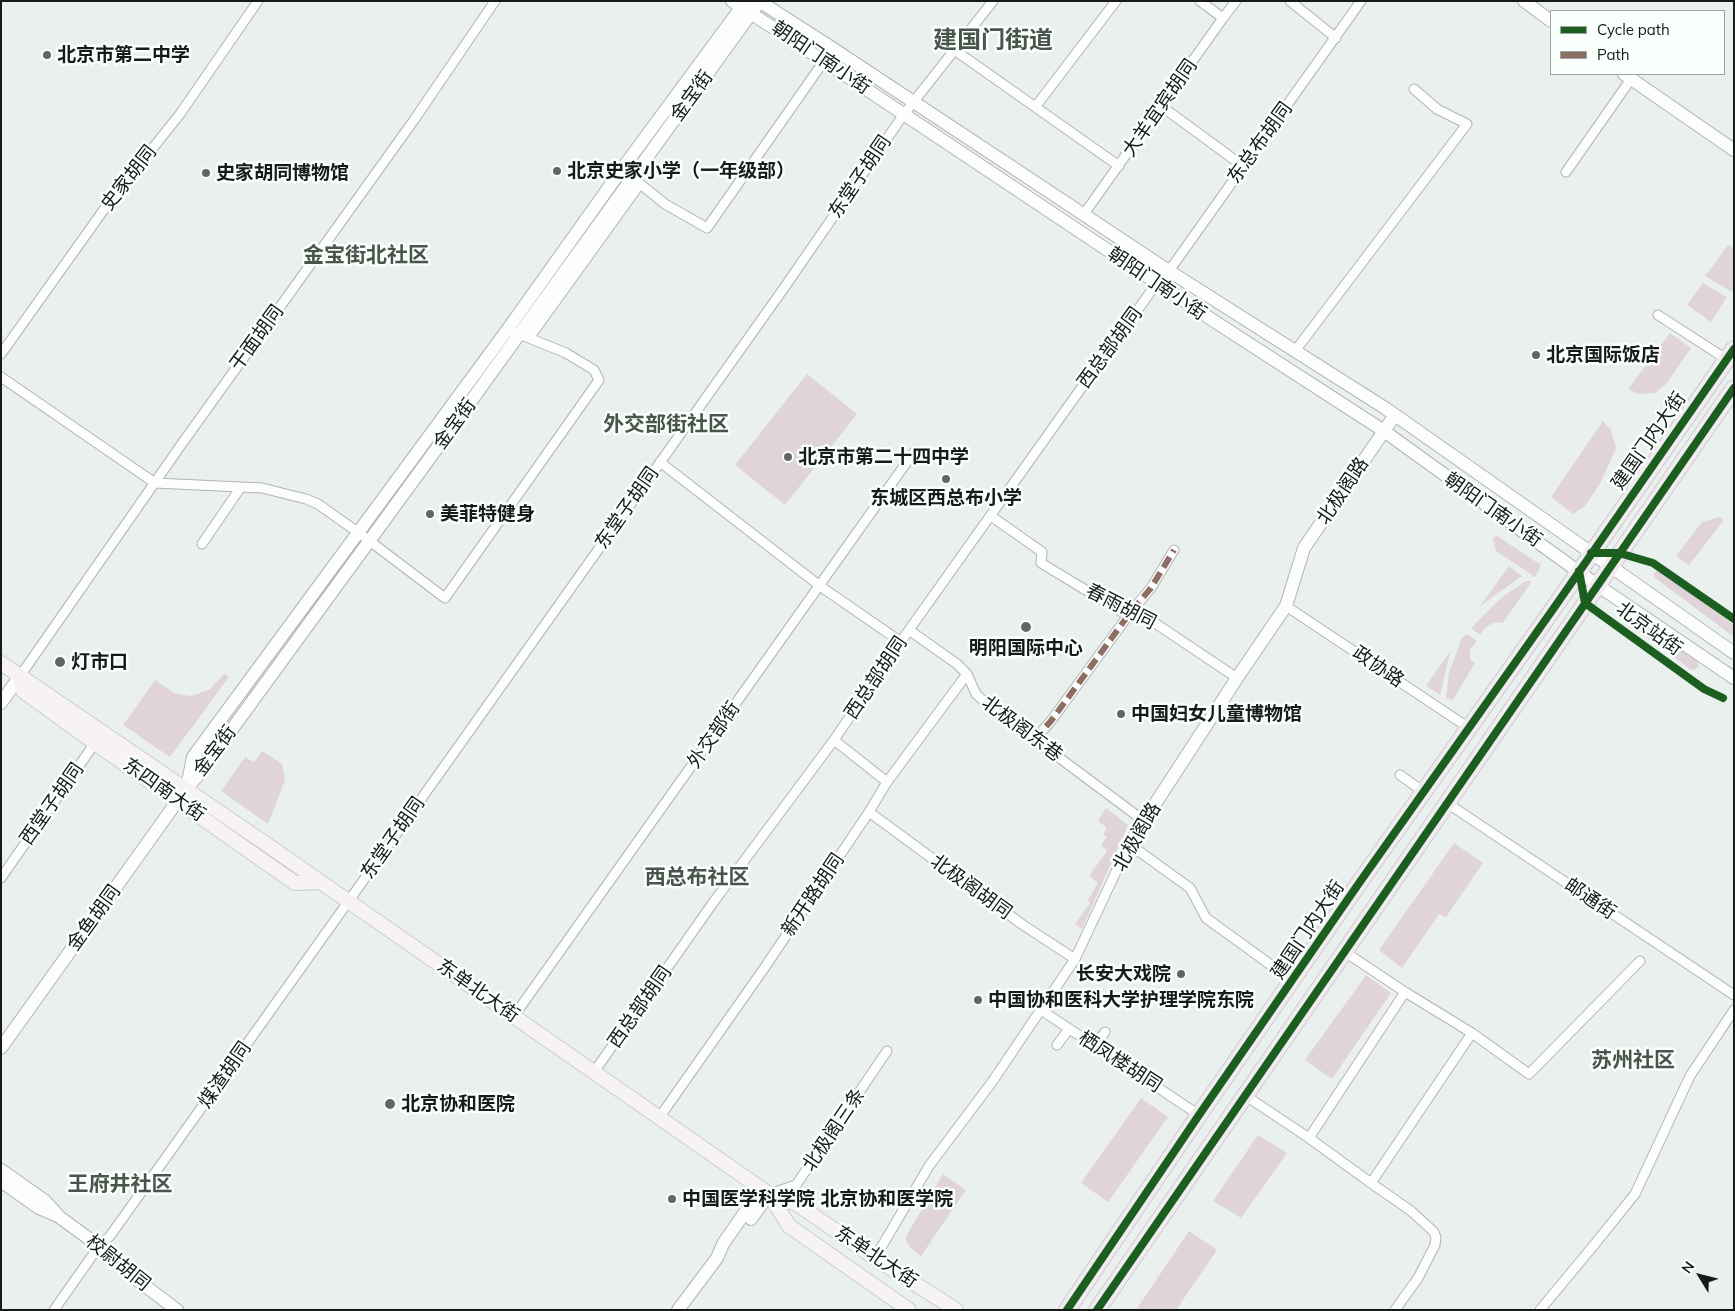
<!DOCTYPE html>
<html>
<head>
<meta charset="utf-8">
<style>
  body { margin:0 }
  #map { position:relative; width:1735px; height:1311px; overflow:hidden; background:#eaf0ed; font-family:Mulish,sans-serif }
  canvas { display:block }
  .frame { position:absolute; inset:0; border:2px solid #161b18; pointer-events:none }
  .legend { position:absolute; left:1550px; top:10px; width:175px; height:65px; box-sizing:border-box; background:#f9fffb; border:1px solid #9ea4a0; margin:0; padding:6px 9px; list-style:none; font-size:15px; color:#161b18 }
  .legend li { display:flex; align-items:center; gap:10px; height:25px }
  .legend b { width:25px; border:1px solid #9ea4a0 }
  .north { position:absolute; left:1675px; top:1251px; width:50px; height:50px; -webkit-text-stroke:4px #f9fffb; paint-order:stroke; rotate:306deg; font-size:14px; font-weight:700; line-height:20px; text-align:center; color:#161b18 }
  .north::after { content:''; display:block; margin:auto; width:18px; height:22px; background:#161b18; clip-path:polygon(50% 0,100% 100%,50% 72%,0 100%) }
</style>
</head>
<body>
<div id="map">
<canvas width="1735" height="1311"></canvas>
<div class="frame"></div>
<ul class="legend">
<li><b style="height:6px;background:#1b5e20"></b>Cycle path</li>
<li><b style="height:6px;background:#8d6e63"></b>Path</li>
</ul>
<div class="north">N</div>
</div>
<script>
const ctx = document.querySelector('canvas').getContext('2d');
ctx.lineJoin = 'round';
function paint(path, color) { ctx.fillStyle = color; ctx.fill(path, 'evenodd'); }
const shape = rows => new Path2D(rows.map(r => 'M' + r).join(''));
function strokePath(path, color, width, dash) { ctx.strokeStyle = color; ctx.lineWidth = width; ctx.lineCap = dash ? 'butt' : 'round'; ctx.setLineDash(dash || []); ctx.stroke(path); }
function label(font, color, halo, rows, align = 'center') {
  ctx.font = font + ' Mulish,"Noto Sans SC",sans-serif'; ctx.lineWidth = 5; ctx.setLineDash([]); ctx.textBaseline = 'middle'; ctx.strokeStyle = halo; ctx.fillStyle = color; for (const [text, x, y, turn = 0] of rows) {
    ctx.save(); ctx.translate(x, y); ctx.rotate((+turn || 0) * Math.PI / 180); ctx.textAlign = isNaN(turn) ? turn : align; if (halo) ctx.strokeText(text, 0, 0); ctx.fillText(text, 0, 0); ctx.restore();
  }
}
const green = shape([
  [1728,245,1734,249,1734,289,1732,292,1705,276],
  [1703,283,1727,297,1711,322,1687,305],
  [1670,333,1691,348,1666,384,1655,393,1639,394,1628,389],
  [807,374,857,414,785,505,735,465],
  [1603,421,1611,430,1616,448,1601,482,1585,506,1573,514,1551,497],
  [1719,517,1724,520,1689,565,1676,556,1702,522],
  [1497,536,1541,565,1535,577,1496,551,1493,538],
  [1509,566,1522,576,1480,606],
  [1658,571,1662,572,1734,625,1734,637,1654,577,1654,573],
  [1526,581,1532,581,1503,623,1495,622,1486,627,1480,635,1471,628,1502,597],
  [1630,613,1697,661,1699,666,1694,670,1690,669,1628,624,1625,617],
  [1467,634,1477,641,1470,649,1470,659,1475,663,1453,700,1446,698,1449,672,1462,638],
  [1451,650,1440,695,1426,686],
  [224,674,229,677,170,757,123,725,155,680,174,693,183,695,192,696,210,689],
  [262,751,282,764,285,780,268,824,221,791,245,757,254,762],
  [1106,808,1128,825,1082,929,1075,924,1090,903,1088,900,1098,883,1089,876,1107,851,1101,845,1107,837,1103,834,1107,828,1098,821],
  [1454,843,1483,863,1446,917,1439,914,1402,968,1379,950],
  [1366,975,1391,993,1332,1079,1305,1060],
  [1141,1098,1168,1117,1108,1202,1081,1183],
  [1258,1135,1287,1153,1241,1218,1213,1201],
  [943,1174,966,1190,921,1256,910,1248,906,1240,906,1236],
  [1189,1231,1217,1250,1176,1310,1136,1310]
]);
const street = shape([
  [1200,1,1223,18],
  [1290,1,1336,38],
  [953,49,1119,166],
  [1036,106,1116,1],
  [1161,106,1243,166],
  [1566,172,1631,79],
  [628,174,665,204,707,228,824,61],
  [1084,214,1223,18,1236,1],
  [1658,315,1726,359],
  [529,338,640,184],
  [1295,351,1467,124,1437,109,1414,89],
  [1,354,105,208,180,114,258,1],
  [1,377,155,483,262,488,306,499,318,504,359,533,445,598,599,380,594,370,566,353,514,332],
  [660,462,820,586,901,642],
  [991,516,1042,552,1041,563,1122,612,1143,615,1237,678],
  [202,544,241,487],
  [1286,606,1469,728],
  [909,630,957,664,967,674,976,694,1000,716,1061,759,1144,821],
  [20,676,181,445,414,120,495,1],
  [834,740,887,782],
  [1034,740,1051,721,1130,613,1151,588,1174,550],
  [1400,775,1424,792],
  [1447,803,1734,995],
  [869,812,1023,925,1075,959],
  [1,878,97,740],
  [1345,952,1405,992,1472,1033,1371,1183,1411,1211,1433,1231,1436,1237,1435,1245,1418,1278,1395,1310],
  [1041,1010,1199,1115],
  [514,1016,914,452],
  [1472,1033,1529,1074,1640,961],
  [1057,1045,1069,1029],
  [1095,1046,1105,1032],
  [594,1072,715,900,834,740,909,630,1067,408,1157,283,1169,271,1361,1],
  [1246,1096,1309,1138,1371,1183],
  [659,1118,765,967,869,812,887,782,967,674],
  [1309,1138,1405,992],
  [769,1194,796,1185,887,1051],
  [875,1258,929,1166,992,1082,1075,959,1129,844,1190,888,1206,918,1293,981],
  [54,1310,99,1246,110,1236,343,909,784,288,904,114,993,1],
  [1540,1310,1594,1245,1635,1194,1690,1076,1734,1010]
]);
const secondary = shape([
  [732,1,824,61,1214,321,1384,431,1597,585,1734,678],
  [759,1,832,48,1169,271,1385,408,1734,653],
  [1524,1,1551,21],
  [1624,74,1734,150],
  [1,703,20,676],
  [187,787,193,757,508,329,622,169,746,1],
  [1129,844,1237,678,1286,606,1304,548,1395,415],
  [1,1048,186,789,200,773,440,444,760,1],
  [1,1170,45,1201,57,1214],
  [1,1181,39,1208,58,1216,99,1246,128,1273,177,1310],
  [751,1219,769,1194],
  [678,1310,717,1258,723,1244,761,1189]
]);
const primary = shape([
  [1,663,269,846,769,1194,797,1204,875,1258,956,1310],
  [20,676,23,691,95,743,295,883,321,882],
  [769,1194,789,1226,909,1310]
]);
const highway = shape([
  [1067,1310,1199,1115,1357,886,1556,605,1734,349],
  [1097,1310,1734,388]
]);
const quiet = shape([
  [1034,740,1051,721,1130,613,1151,588,1174,550]
]);
const cycleway = shape([
  [1591,553,1619,553,1653,563,1734,619],
  [1579,571,1585,603,1704,689,1723,698],
  [1067,1310,1199,1115,1357,886,1556,605,1734,349],
  [1097,1310,1734,388]
]);
const markers = [
  [47,55,5,"#606663"],
  [557,171,5,"#606663"],
  [206,173,5,"#606663"],
  [1536,355,5,"#606663"],
  [788,457,5,"#606663"],
  [946,479,5,"#606663"],
  [430,514,5,"#606663"],
  [1026,627,6,"#606663"],
  [60,662,6,"#606663"],
  [1121,714,5,"#606663"],
  [1181,974,5,"#606663"],
  [978,1000,5,"#606663"],
  [390,1104,6,"#606663"],
  [672,1199,5,"#606663"]
];
const poiNames = [
  ["北京市第二中学",57,55],
  ["北京史家小学（一年级部）",567,171],
  ["史家胡同博物馆",216,173],
  ["北京国际饭店",1546,355],
  ["北京市第二十四中学",798,457],
  ["东城区西总布小学",946,498,"center"],
  ["美菲特健身",440,514],
  ["明阳国际中心",1026,648,"center"],
  ["灯市口",71,662],
  ["中国妇女儿童博物馆",1131,714],
  ["长安大戏院",1171,974,"right"],
  ["中国协和医科大学护理学院东院",988,1000],
  ["北京协和医院",401,1104],
  ["中国医学科学院 北京协和医学院",682,1199]
];
const streetNames = [
  ["朝阳门南小街",821,58,34],
  ["金宝街",692,96,-54],
  ["大羊宜宾胡同",1160,108,-55],
  ["东总布胡同",1260,143,-54],
  ["东堂子胡同",860,177,-56],
  ["史家胡同",129,178,-52],
  ["朝阳门南小街",1157,284,34],
  ["干面胡同",257,338,-54],
  ["西总部胡同",1110,348,-54],
  ["金宝街",455,424,-54],
  ["建国门内大街",1649,441,-55],
  ["北极阁路",1343,491,-56],
  ["东堂子胡同",627,508,-55],
  ["朝阳门南小街",1493,510,35],
  ["春雨胡同",1121,607,27],
  ["北京站街",1649,629,36],
  ["政协路",1378,667,34],
  ["西总部胡同",876,678,-56],
  ["北极阁东巷",1022,729,37],
  ["外交部街",714,735,-55],
  ["金宝街",215,751,-53],
  ["东四南大街",164,790,35],
  ["西堂子胡同",52,804,-55],
  ["北极阁路",1137,837,-60],
  ["东堂子胡同",393,838,-55],
  ["北极阁胡同",971,887,36],
  ["新开路胡同",813,895,-56],
  ["邮通街",1590,899,34],
  ["金鱼胡同",94,918,-54],
  ["建国门内大街",1308,930,-56],
  ["东单北大街",478,991,35],
  ["西总部胡同",640,1007,-55],
  ["栖凤楼胡同",1120,1062,33],
  ["煤渣胡同",225,1075,-55],
  ["北极阁三条",834,1130,-56],
  ["东单北大街",876,1257,34],
  ["校尉胡同",118,1263,39]
];
const quarterNames = [
  ["金宝街北社区",366,256],
  ["外交部街社区",666,425],
  ["西总布社区",697,878],
  ["苏州社区",1633,1061],
  ["王府井社区",120,1185]
];
const districtNames = [
  ["建国门街道",993,41]
];
paint(green, '#e0d4da');
strokePath(street, '#b0b5b2', 11);
strokePath(secondary, '#b0b5b2', 14);
strokePath(primary, '#c9ccca', 16);
strokePath(highway, '#c9ccca', 18);
strokePath(street, '#fcfdfc', 9);
strokePath(secondary, '#fcfdfc', 12);
strokePath(primary, '#f7f2f5', 14);
strokePath(highway, '#f2ebf0', 16);
strokePath(quiet, '#8d6e63', 6, [12, 6]);
strokePath(cycleway, '#1b5e20', 8);
for (const [x, y, r, color] of markers) { const dot = new Path2D(); dot.arc(x, y, r, 0, 2 * Math.PI); ctx.fillStyle = color; ctx.fill(dot); strokePath(dot, '#f9fffb', 2); }
label('bold 19px', '#161b18', '#f9fffb', poiNames, 'left');
label('19px', '#161b18', '#f9fffb', streetNames);
label('bold 21px', '#49544d', '#f9fffb', quarterNames);
label('bold 24px', '#49544d', '#f9fffb', districtNames);
</script>
</body>
</html>
